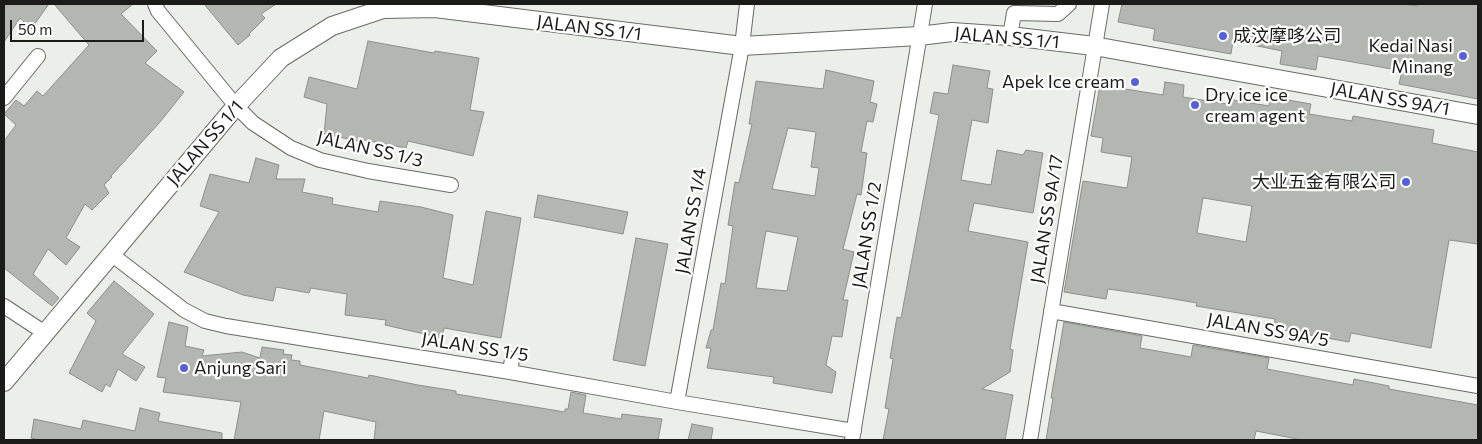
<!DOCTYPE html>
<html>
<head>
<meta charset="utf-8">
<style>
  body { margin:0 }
  #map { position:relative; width:1482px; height:444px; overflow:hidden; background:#ecefe9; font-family:Commissioner,sans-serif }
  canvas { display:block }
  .frame { position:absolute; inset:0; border:5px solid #1b1c1a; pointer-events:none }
  .scale { position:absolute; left:10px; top:20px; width:134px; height:22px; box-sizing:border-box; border:2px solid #1b1c1a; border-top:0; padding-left:6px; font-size:15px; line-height:18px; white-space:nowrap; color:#1b1c1a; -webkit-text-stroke:4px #fff; paint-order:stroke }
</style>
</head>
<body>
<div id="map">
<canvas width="1482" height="444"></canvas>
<div class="frame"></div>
<div class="scale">50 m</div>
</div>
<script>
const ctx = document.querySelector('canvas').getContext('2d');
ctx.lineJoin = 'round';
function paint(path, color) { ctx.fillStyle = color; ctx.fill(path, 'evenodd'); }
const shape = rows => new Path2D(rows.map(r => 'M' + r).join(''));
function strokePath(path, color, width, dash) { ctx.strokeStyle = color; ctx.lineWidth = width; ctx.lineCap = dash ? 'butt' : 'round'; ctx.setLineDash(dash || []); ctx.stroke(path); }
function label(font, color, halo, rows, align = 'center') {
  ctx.font = font + ' Commissioner,"Noto Sans SC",sans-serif'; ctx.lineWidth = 4.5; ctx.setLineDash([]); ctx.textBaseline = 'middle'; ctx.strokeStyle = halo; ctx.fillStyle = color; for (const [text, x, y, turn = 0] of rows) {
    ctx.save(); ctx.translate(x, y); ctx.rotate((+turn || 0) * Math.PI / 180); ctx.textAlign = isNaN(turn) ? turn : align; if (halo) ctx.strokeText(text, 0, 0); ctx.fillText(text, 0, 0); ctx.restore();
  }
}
const building = shape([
  [4,4,49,4,31,29,20,18,4,42,4,4],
  [54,4,133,4,121,14,157,51,145,63,184,92,160,122,111,176,112,177,104,185,109,193,92,210,85,204,66,238,80,247,66,265,48,249,33,274,59,298,52,306,4,268,4,141,16,125,4,114,16,100,24,106,37,91,43,96,89,45,54,4],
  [204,4,276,4,261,14,265,18,249,34,250,35,238,45,204,4],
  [1122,4,1403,4,1418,6,1418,4,1478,4,1478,99,1399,84,1402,71,1364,64,1318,56,1316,70,1280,64,1282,51,1233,41,1231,54,1153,40,1155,29,1118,22,1122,4],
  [368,41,434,53,435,51,479,58,470,110,484,112,473,156,408,141,406,148,359,139,358,141,324,134,327,104,304,97,309,77,357,89,368,41],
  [953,65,990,71,987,88,993,89,988,123,972,120,961,180,991,185,997,150,1023,155,1026,150,1043,153,1033,213,974,203,968,231,1028,242,1010,349,1013,350,1010,372,982,389,1013,395,1005,440,883,440,889,409,885,408,893,359,890,358,897,317,901,318,939,115,930,113,934,92,948,94,953,65],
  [826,70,874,81,870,102,877,104,873,122,867,121,861,152,867,153,861,195,857,194,843,249,854,252,843,300,848,300,842,337,832,336,826,365,836,372,832,393,773,383,774,377,707,368,711,348,706,348,711,330,713,330,721,283,725,284,733,226,728,225,735,182,739,183,752,124,749,124,756,81,823,89,826,70],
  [788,128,816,132,811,167,819,168,815,196,772,189,788,128],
  [766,231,798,237,787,291,756,288,766,231],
  [1165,82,1184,85,1183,97,1227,104,1228,99,1269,106,1270,97,1311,104,1309,114,1352,121,1353,116,1434,130,1432,143,1478,152,1478,244,1449,240,1431,348,1351,333,1349,342,1315,336,1274,328,1275,319,1196,306,1197,303,1150,295,1108,289,1106,299,1064,292,1083,181,1127,188,1132,157,1101,152,1103,138,1091,136,1100,85,1163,95,1165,82],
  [1203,198,1252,206,1246,242,1197,233,1203,198],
  [256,158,279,165,276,179,305,179,302,192,333,198,332,204,378,212,380,201,421,207,453,215,443,278,473,285,486,211,521,218,501,338,444,328,442,338,385,325,386,320,345,315,347,294,311,288,309,293,276,287,273,301,243,295,184,272,219,212,200,206,210,174,249,183,256,158],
  [538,195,628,212,623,234,534,217,538,195],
  [636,238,668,244,645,366,613,360,636,238],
  [114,281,154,314,122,354,145,367,136,381,118,369,110,387,106,384,102,392,69,373,96,321,87,313,114,281],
  [169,322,188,327,185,346,204,350,202,356,242,352,260,358,262,347,284,350,283,354,292,355,291,360,300,361,300,365,368,378,369,375,418,385,456,391,456,394,565,412,565,409,568,409,571,392,586,395,583,413,621,419,622,414,662,419,658,440,374,440,376,422,324,411,319,440,234,440,241,402,163,392,166,378,157,377,169,322],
  [1064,322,1142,336,1140,348,1191,357,1193,345,1269,358,1267,369,1353,385,1354,379,1389,386,1389,389,1478,405,1478,440,1297,440,1297,439,1256,431,1254,440,1046,440,1053,398,1051,398,1064,322],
  [140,408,160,413,158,421,222,433,222,440,40,440,31,438,34,419,81,429,83,420,135,431,140,408],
  [692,424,713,428,711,440,688,440,692,424]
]);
const minor = shape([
  [155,4,158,11,236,106,253,123,291,148,320,160,368,171,451,185],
  [1010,36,1014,13,1058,14,1069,4],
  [4,98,38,56],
  [111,254,184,310,205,321,226,326,510,372,677,402,854,431],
  [4,306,45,333],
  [1051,311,1478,386],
  [510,372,512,359],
  [677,402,742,46,747,4],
  [852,440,925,4],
  [1030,440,1102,4]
]);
const tertiary = shape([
  [4,382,236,106,281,58,332,26,383,9,435,8,742,46,919,36,952,32,1010,36,1094,46,1478,115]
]);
const markers = [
  [1223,36,5,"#5760d7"],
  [1463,56,5,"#5760d7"],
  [1135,82,5,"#5760d7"],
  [1195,105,5,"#5760d7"],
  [1406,182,5,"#5760d7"],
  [184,368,5,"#5760d7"]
];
const streetNames = [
  ["JALAN SS 1/1",589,28,7],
  ["JALAN SS 1/1",1007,38,5],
  ["JALAN SS 9A/1",1390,99,10],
  ["JALAN SS 1/1",205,143,-49],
  ["JALAN SS 1/3",370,149,13],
  ["JALAN SS 9A/17",1047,219,-81],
  ["JALAN SS 1/4",691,221,-80],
  ["JALAN SS 1/2",867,235,-81],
  ["JALAN SS 9A/5",1268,330,10],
  ["JALAN SS 1/5",475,347,9]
];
const poiNames = [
  ["成汶摩哆公司",1233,36],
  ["Kedai Nasi",1453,46,"right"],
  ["Minang",1453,67,"right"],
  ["Apek Ice cream",1125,82,"right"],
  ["Dry ice ice",1205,95],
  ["cream agent",1205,116],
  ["大业五金有限公司",1396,182,"right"],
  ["Anjung Sari",194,368]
];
paint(building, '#b4b6b1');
strokePath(building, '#8d8f8a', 1);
strokePath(minor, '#696b66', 16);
strokePath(tertiary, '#696b66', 20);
strokePath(minor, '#fff', 14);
strokePath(tertiary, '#fff', 18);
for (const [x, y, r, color] of markers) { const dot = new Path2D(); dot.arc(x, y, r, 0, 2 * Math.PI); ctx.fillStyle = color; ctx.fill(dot); strokePath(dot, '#fff', 2); }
label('18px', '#1b1c1a', '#fff', streetNames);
label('18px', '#1b1c1a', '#fff', poiNames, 'left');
</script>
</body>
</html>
